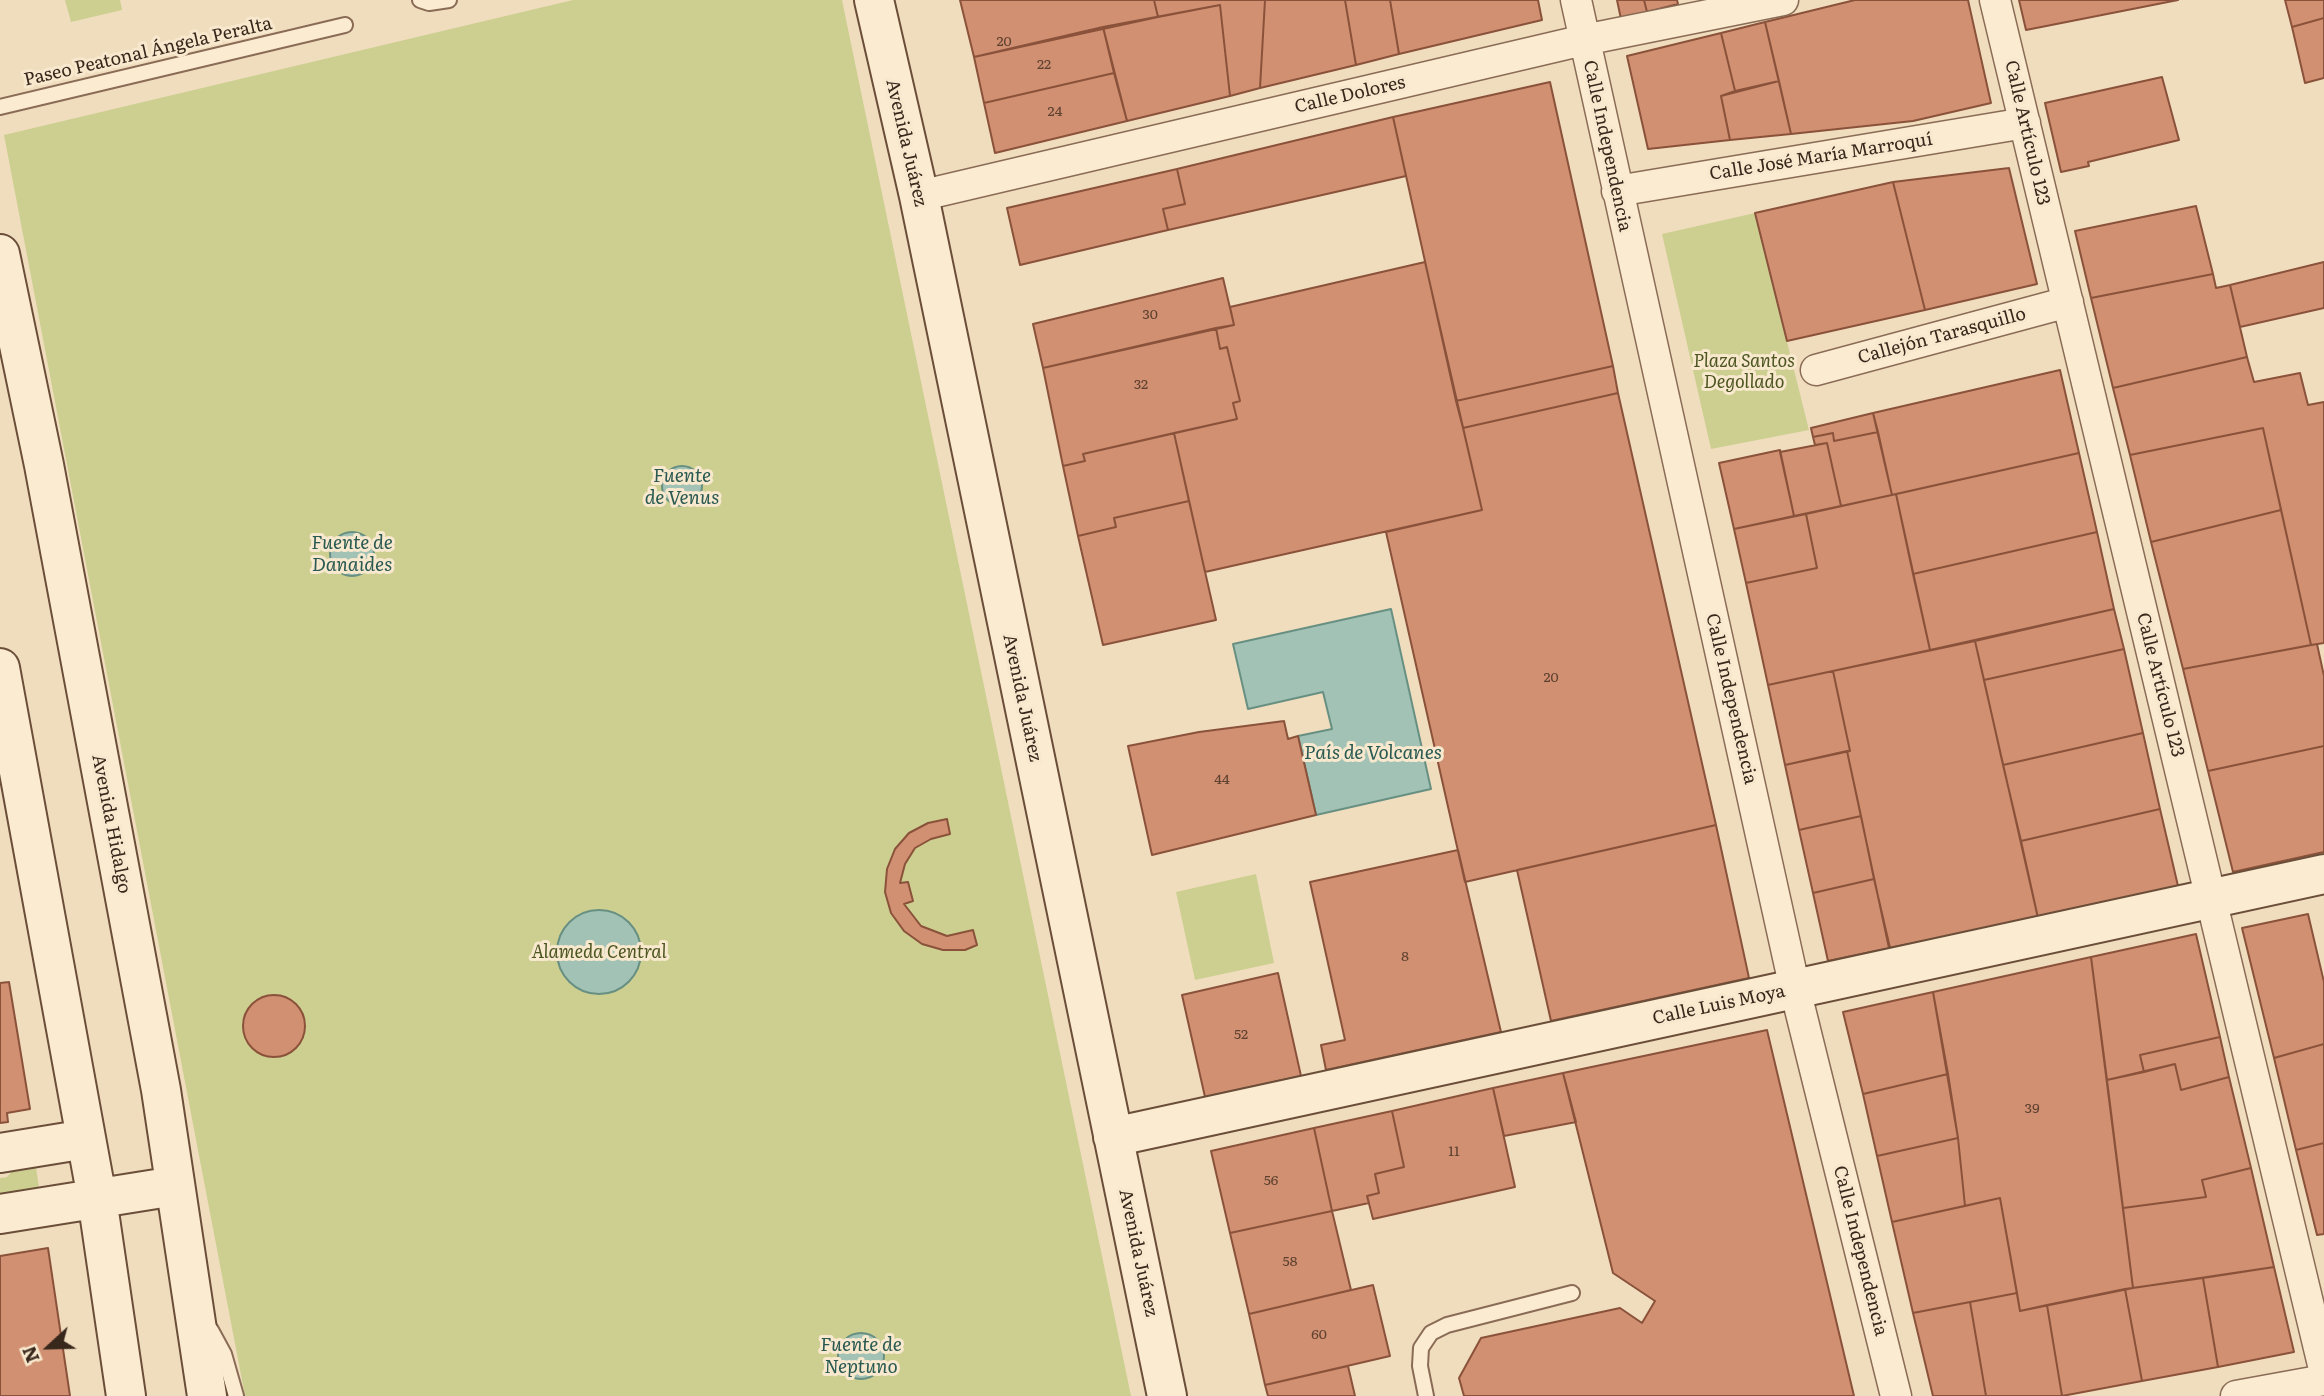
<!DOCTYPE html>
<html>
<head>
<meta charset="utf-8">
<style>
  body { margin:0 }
  #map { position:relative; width:2324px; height:1396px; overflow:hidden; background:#f0ddbe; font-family:Literata,serif }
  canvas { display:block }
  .north { position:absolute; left:14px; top:1312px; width:70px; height:70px; -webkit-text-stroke:5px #f7e8ce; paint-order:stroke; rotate:248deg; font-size:19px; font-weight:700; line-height:28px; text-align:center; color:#38271b }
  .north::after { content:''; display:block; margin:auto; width:24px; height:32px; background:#38271b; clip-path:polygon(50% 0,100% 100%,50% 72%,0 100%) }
</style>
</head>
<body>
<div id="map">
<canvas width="2324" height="1396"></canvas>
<div class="north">N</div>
</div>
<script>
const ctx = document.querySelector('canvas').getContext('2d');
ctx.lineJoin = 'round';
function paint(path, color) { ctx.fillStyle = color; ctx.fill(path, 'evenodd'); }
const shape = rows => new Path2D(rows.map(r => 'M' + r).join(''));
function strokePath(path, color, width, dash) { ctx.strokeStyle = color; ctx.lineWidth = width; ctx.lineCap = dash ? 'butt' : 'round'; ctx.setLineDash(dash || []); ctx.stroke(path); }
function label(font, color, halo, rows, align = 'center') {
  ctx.font = font + ' Literata,serif'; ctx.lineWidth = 6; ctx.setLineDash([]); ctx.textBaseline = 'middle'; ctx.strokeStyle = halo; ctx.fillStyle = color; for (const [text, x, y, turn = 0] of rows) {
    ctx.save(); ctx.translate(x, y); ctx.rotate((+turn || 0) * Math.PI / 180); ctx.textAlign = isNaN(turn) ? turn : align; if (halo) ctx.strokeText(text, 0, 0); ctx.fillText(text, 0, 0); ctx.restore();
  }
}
const green = shape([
  [65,0,120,0,122,10,71,22],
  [573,0,842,0,1131,1396,245,1396,4,135],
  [1755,213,1809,430,1711,449,1662,234],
  [1256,874,1274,963,1195,980,1176,892],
  [35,1160,40,1195,0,1201,0,1178,7,1177,19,1163]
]);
const water = shape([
  '662 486a20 20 0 1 1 40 0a20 20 0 1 1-40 0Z',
  '330 554a22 22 0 1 1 44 0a22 22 0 1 1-44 0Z',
  [1391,609,1431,789,1316,815,1298,736,1332,729,1323,692,1248,709,1233,644,1391,609],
  '557 952a42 42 0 1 1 84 0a42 42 0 1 1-84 0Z',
  '838 1356a23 23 0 1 1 46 0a23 23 0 1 1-46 0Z'
]);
const building = shape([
  [960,0,1154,0,1158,17,974,57,960,0],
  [1154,0,1265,0,1260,88,1230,96,1220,5,1158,17,1154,0],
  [1265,0,1345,0,1356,65,1260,88,1265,0],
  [1345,0,1390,0,1399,54,1356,65,1345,0],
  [1390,0,1538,0,1542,20,1399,54,1390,0],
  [1617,0,1644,0,1647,12,1621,19,1617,0],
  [1644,0,1677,0,1678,4,1647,12,1644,0],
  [1855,0,1968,0,1991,103,1913,121,1791,134,1765,22,1855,0],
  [2019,0,2178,0,2026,30,2019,0],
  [2285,0,2324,0,2324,18,2292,27,2285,0],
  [1220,5,1230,96,1127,121,1103,27,1220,5],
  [2324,18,2324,78,2305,83,2292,27,2324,18],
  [1765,22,1779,81,1735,91,1721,33,1765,22],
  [1103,27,1114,73,984,103,974,57,1103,27],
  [1721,33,1735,91,1721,96,1730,140,1648,149,1627,56,1721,33],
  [1114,73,1127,121,995,153,984,103,1114,73],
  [2162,77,2179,140,2088,162,2089,166,2061,172,2045,103,2162,77],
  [1779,81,1791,134,1730,140,1721,96,1779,81],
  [1550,82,1613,366,1456,401,1393,117,1550,82],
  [1393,117,1406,176,1168,230,1163,209,1185,204,1177,169,1393,117],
  [2009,168,2037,284,1925,310,1893,182,2009,168],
  [1177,169,1185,204,1163,209,1168,230,1020,265,1007,208,1177,169],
  [1893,182,1925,310,1787,341,1755,213,1893,182],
  [2196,206,2213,274,2091,298,2075,231,2196,206],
  [1425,262,1482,510,1205,572,1174,433,1237,419,1233,403,1240,401,1227,347,1220,349,1216,328,1234,325,1230,307,1425,262],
  [2324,262,2324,308,2240,327,2230,285,2324,262],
  [2213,274,2216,288,2230,285,2247,357,2113,388,2091,298,2213,274],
  [1223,278,1234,325,1043,368,1033,324,1223,278],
  [1216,328,1220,349,1227,347,1240,401,1233,403,1237,419,1083,454,1085,461,1063,466,1043,368,1216,328],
  [2247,357,2254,382,2300,373,2308,405,2324,402,2324,643,2311,645,2263,428,2130,455,2113,388,2247,357],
  [1613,366,1618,393,1463,428,1456,401,1613,366],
  [2060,370,2079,453,1892,495,1873,413,2060,370],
  [1618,393,1716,825,1465,882,1386,532,1482,510,1463,428,1618,393],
  [1873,413,1878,432,1834,441,1833,433,1813,437,1811,428,1873,413],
  [2263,428,2281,510,2151,542,2130,455,2263,428],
  [1878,432,1892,495,1841,506,1827,443,1815,445,1813,437,1833,433,1834,441,1878,432],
  [1174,433,1189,501,1114,518,1116,527,1078,536,1063,466,1085,461,1083,454,1174,433],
  [1827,443,1841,506,1794,516,1780,452,1827,443],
  [1780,450,1794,516,1734,529,1719,463,1780,450],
  [2079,453,2097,532,1913,574,1896,494,2079,453],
  [1896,494,1930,650,1768,685,1746,583,1817,568,1806,514,1896,494],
  [1189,501,1216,620,1103,645,1078,536,1116,527,1114,518,1189,501],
  [2281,510,2311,645,2183,669,2151,542,2281,510],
  [1806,514,1817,568,1746,583,1734,529,1806,514],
  [2097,532,2114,609,1930,650,1913,574,2097,532],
  [2114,609,2124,649,1984,680,1975,641,2114,609],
  [1975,641,2038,918,1889,948,1847,751,1850,751,1833,671,1975,641],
  [2317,644,2324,676,2324,746,2208,771,2183,669,2317,644],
  [2124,649,2143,733,2003,765,1984,680,2124,649],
  [1833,671,1850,751,1785,765,1768,685,1833,671],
  [1284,721,1288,739,1298,736,1316,815,1152,855,1128,746,1199,732,1284,721],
  [2143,733,2160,809,2021,841,2003,765,2143,733],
  [2324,746,2324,852,2233,872,2208,771,2324,746],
  [1847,751,1861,816,1799,830,1785,765,1847,751],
  [2160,809,2178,886,2038,918,2021,841,2160,809],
  [1861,816,1874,879,1813,893,1799,830,1861,816],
  [947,819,950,834,931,839,915,848,905,864,900,883,908,882,913,901,904,904,921,926,947,936,973,930,977,945,965,950,943,950,922,944,904,931,891,913,885,892,887,869,895,849,909,833,928,823,947,819],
  [1716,825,1749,978,1551,1021,1517,870,1716,825],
  [1458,850,1501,1032,1326,1070,1321,1045,1345,1040,1310,882,1458,850],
  [1874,879,1890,948,1828,961,1813,893,1874,879],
  [2308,914,2324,982,2324,1044,2274,1058,2242,928,2308,914],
  [2196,934,2220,1037,2140,1055,2144,1072,2107,1080,2091,957,2196,934],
  [2091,957,2133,1288,2020,1311,2000,1198,1965,1206,1958,1138,1933,992,2091,957],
  [1278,973,1301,1076,1205,1097,1182,995,1278,973],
  [9,982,30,1109,7,1113,8,1122,0,1123,0,983,9,982],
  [1933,992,1948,1074,1863,1094,1843,1012,1933,992],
  '243 1026a31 31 0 1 1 62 0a31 31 0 1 1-62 0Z',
  [1767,1030,1854,1396,1464,1396,1459,1378,1481,1338,1620,1308,1642,1323,1655,1301,1613,1273,1563,1073,1767,1030],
  [2220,1037,2229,1077,2181,1090,2175,1064,2144,1072,2140,1055,2220,1037],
  [2324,1044,2324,1143,2296,1150,2274,1058,2324,1044],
  [2175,1064,2181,1090,2229,1077,2251,1168,2202,1180,2206,1197,2123,1208,2107,1080,2175,1064],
  [1563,1073,1576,1122,1504,1136,1493,1088,1563,1073],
  [1948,1074,1958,1138,1877,1156,1863,1094,1948,1074],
  [1493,1088,1515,1187,1373,1219,1367,1196,1379,1193,1375,1174,1404,1167,1392,1111,1493,1088],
  [1392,1111,1404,1167,1375,1174,1379,1193,1367,1196,1369,1203,1332,1211,1314,1128,1392,1111],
  [1314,1128,1332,1211,1230,1233,1211,1151,1314,1128],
  [1958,1138,1965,1206,1892,1222,1877,1156,1958,1138],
  [2324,1143,2324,1234,2317,1235,2296,1150,2324,1143],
  [2251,1168,2274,1267,2133,1288,2123,1208,2206,1197,2202,1180,2251,1168],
  [2000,1198,2017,1293,1913,1313,1892,1222,2000,1198],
  [1332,1211,1351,1290,1249,1314,1230,1233,1332,1211],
  [48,1248,70,1396,0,1396,0,1256,48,1248],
  [2274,1267,2294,1352,2218,1367,2203,1278,2274,1267],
  [2203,1278,2218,1367,2142,1381,2125,1289,2203,1278],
  [1373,1285,1390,1356,1265,1385,1249,1314,1373,1285],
  [2125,1289,2142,1381,2062,1396,2047,1305,2125,1289],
  [2017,1293,2020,1311,2047,1305,2062,1396,1986,1396,1970,1302,2017,1293],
  [1970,1302,1986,1396,1933,1396,1913,1313,1970,1302],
  [1348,1366,1355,1396,1268,1396,1265,1385,1348,1366]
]);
const lane = shape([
  [420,0,429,3,449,0],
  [0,107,345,25],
  [211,1330,224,1354,236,1396],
  [1426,1396,1420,1366,1421,1348,1431,1333,1447,1325,1572,1293]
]);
const street = shape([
  [1576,0,1795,989,1896,1396],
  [1995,0,2324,1369],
  [1617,191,2025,123],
  [919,196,1584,40,1783,0],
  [1816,370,2068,302],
  [2236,1396,2324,1380]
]);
const secondary = shape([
  [874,0,919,196,1167,1396],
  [0,254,44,465,161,1090,207,1396],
  [0,668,97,1198,126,1396],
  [1113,1137,2324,874],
  [0,1153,86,1139],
  [0,1214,175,1186]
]);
const numberNames = [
  ["20",1004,42],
  ["22",1044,65],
  ["24",1055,112],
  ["30",1150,315],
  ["32",1141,385],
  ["20",1551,678],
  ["44",1222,780],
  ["8",1405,957],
  ["52",1241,1035],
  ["39",2032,1109],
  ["11",1454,1152],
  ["56",1271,1181],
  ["58",1290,1262],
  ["60",1319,1335]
];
const streetNames = [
  ["Paseo Peatonal Ángela Peralta",148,52,-13],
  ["Calle Dolores",1350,95,-13],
  ["Calle Artículo 123",2027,133,77],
  ["Avenida Juárez",906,143,77],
  ["Calle Independencia",1607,146,78],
  ["Calle José María Marroquí",1821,157,-9],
  ["Callejón Tarasquillo",1942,336,-15],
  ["Calle Artículo 123",2160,685,76],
  ["Avenida Juárez",1022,698,78],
  ["Calle Independencia",1731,699,77],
  ["Avenida Hidalgo",111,824,79],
  ["Calle Luis Moya",1719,1005,-12],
  ["Calle Independencia",1860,1251,76],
  ["Avenida Juárez",1138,1253,78]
];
const parkNames = [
  ["Plaza Santos",1744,362],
  ["Degollado",1744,383],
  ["Alameda Central",599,953]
];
const waterNames = [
  ["Fuente",682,476],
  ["de Venus",682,498],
  ["Fuente de",352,543],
  ["Danaides",352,565],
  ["País de Volcanes",1373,753],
  ["Fuente de",861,1345],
  ["Neptuno",861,1367]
];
paint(green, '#cdcf91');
paint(water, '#a2c2b5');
strokePath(water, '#689082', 2);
paint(building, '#d19071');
strokePath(building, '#8a523a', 2);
strokePath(lane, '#8a6c56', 18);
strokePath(street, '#8a6c56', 33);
strokePath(secondary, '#6b4e39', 42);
strokePath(lane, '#fbebd1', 14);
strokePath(street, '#fbebd1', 30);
strokePath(secondary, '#fbebd1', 38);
label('14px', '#5e4130', null, numberNames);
label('18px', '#38271b', '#f7e8ce', streetNames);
label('italic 18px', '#4d5621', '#f7e8ce', parkNames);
label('italic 19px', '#295951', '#f7e8ce', waterNames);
</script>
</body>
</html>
